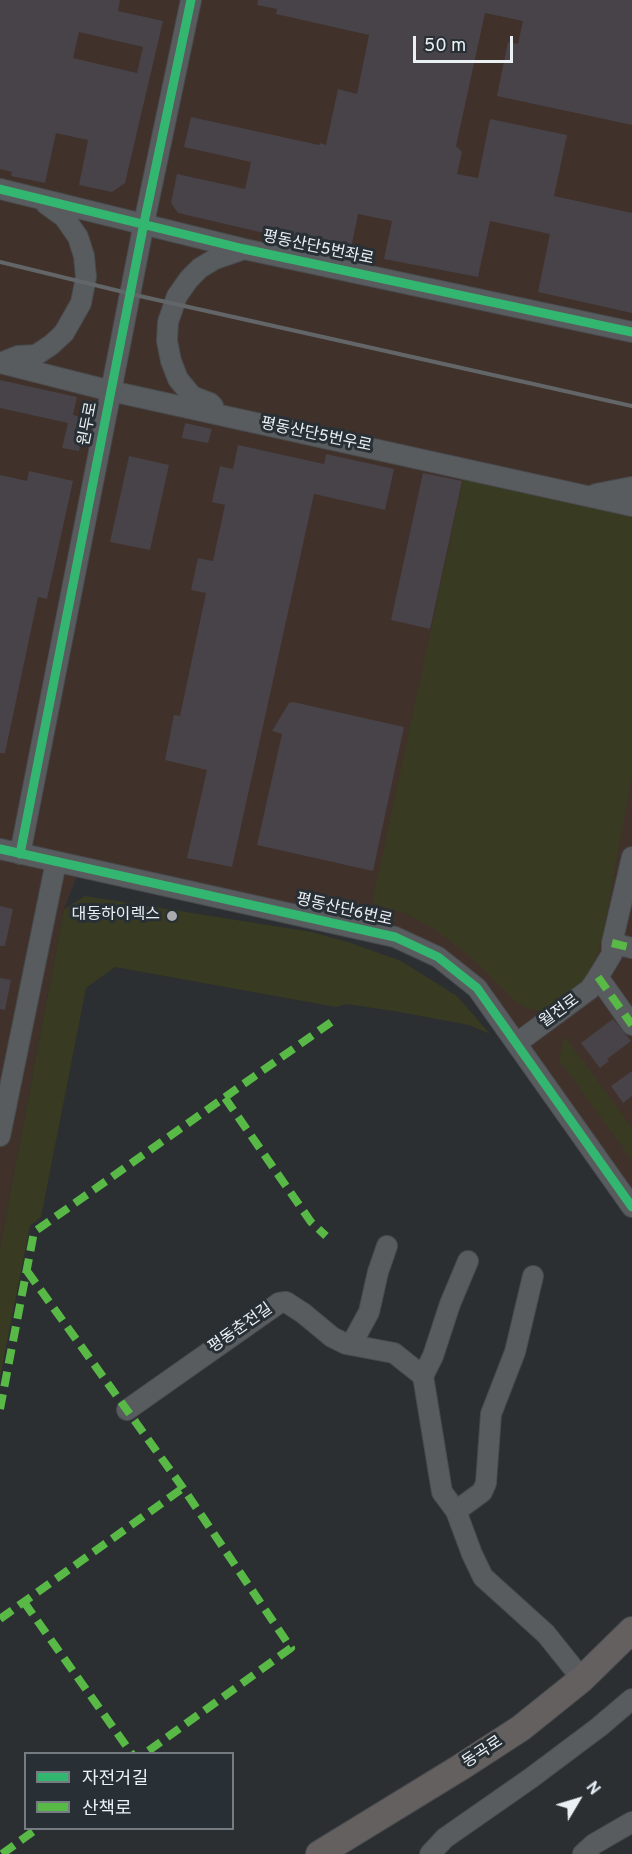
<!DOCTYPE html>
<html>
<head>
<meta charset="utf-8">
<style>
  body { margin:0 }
  #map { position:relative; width:632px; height:1854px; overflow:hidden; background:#2c2f32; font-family:Overpass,"Noto Sans KR",sans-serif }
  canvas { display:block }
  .legend { position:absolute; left:24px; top:1752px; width:210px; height:78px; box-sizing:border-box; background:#283036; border:2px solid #767d82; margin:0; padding:8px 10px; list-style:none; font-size:18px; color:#ebf0f4 }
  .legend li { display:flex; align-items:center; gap:12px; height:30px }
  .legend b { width:30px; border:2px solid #767d82 }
  .north { position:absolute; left:548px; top:1770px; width:60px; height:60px; -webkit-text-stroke:4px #283036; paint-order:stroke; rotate:52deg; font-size:16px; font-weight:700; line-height:24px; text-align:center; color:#ebf0f4 }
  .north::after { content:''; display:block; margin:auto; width:21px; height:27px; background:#ebf0f4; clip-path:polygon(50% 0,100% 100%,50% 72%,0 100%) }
  .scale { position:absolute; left:413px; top:36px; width:100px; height:27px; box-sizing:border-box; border:3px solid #ebf0f4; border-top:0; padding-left:8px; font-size:18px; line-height:21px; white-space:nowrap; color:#ebf0f4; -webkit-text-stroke:4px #283036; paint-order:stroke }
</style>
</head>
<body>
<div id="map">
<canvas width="632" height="1854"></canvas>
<ul class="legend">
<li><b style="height:8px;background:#33b770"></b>자전거길</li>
<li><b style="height:8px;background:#58b947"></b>산책로</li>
</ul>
<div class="north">N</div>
<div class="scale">50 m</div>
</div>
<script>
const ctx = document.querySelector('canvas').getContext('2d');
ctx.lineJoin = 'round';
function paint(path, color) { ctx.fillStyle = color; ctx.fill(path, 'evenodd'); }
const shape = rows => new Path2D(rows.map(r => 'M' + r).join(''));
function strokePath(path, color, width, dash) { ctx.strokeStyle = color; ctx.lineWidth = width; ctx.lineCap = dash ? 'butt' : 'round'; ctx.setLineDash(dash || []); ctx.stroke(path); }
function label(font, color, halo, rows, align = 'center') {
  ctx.font = font + ' Overpass,"Noto Sans KR",sans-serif'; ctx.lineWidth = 6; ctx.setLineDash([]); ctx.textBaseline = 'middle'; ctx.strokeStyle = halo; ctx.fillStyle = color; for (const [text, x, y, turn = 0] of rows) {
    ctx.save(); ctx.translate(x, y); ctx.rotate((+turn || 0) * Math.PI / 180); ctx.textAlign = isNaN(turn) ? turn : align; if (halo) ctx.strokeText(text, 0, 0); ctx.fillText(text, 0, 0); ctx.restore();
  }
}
const industrial = shape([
  [0,0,632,0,632,1207,517,1043,438,957,80,868,64,909,0,1247]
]);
const green = shape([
  [464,476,632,516,632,775,603,935,594,965,579,986,541,1011,529,1009,517,1003,474,960,436,930,406,914,372,903],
  [85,896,312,932,351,943,401,961,457,996,490,1034,469,1025,394,1011,346,1004,336,1007,115,967,86,988,41,1217,30,1226,0,1377,0,1247,64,909],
  [564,1035,632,1128,632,1160,559,1060]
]);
const building = shape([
  [0,0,120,0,118,11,163,21,125,183,112,192,79,185,88,140,56,133,45,183,11,176,12,172,0,169],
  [79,32,143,47,137,73,73,58],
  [258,0,632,0,632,125,497,96,508,42,518,44,523,21,485,13,456,146,462,152,457,174,478,178,490,119,567,135,554,196,632,213,632,313,538,292,550,234,490,221,478,277,384,259,392,221,358,214,350,253,178,213,171,203,177,174,245,189,251,162,184,147,191,117,319,145,320,143,326,145,338,89,357,94,369,35,276,14,277,9,257,5],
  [0,380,77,397,73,415,86,418,79,451,62,448,68,423,0,408],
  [185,423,212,429,208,443,182,438],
  [238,445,324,464,326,454,394,469,385,510,314,494,232,867,187,858,207,770,165,760,174,715,180,716,206,593,191,590,198,558,213,561,225,505,212,502,220,466,233,469],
  [129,456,169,465,150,550,110,542],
  [29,471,73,481,47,599,38,597,5,753,0,753,0,475,27,481],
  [423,473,462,481,430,629,391,620],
  [293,702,404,727,373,871,257,845,282,734,272,731,289,703],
  [0,906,13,909,5,946,0,946],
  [0,978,11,980,5,1010,0,1009],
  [613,1019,631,1041,607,1059,609,1061,600,1068,581,1043],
  [632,1071,632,1096,623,1103,611,1086]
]);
const minor = shape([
  [0,189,244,249,632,332],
  [3,362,18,356,36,355,51,345,64,333,81,303,86,277,84,256,78,237,64,217,46,204],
  [0,363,111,391,632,506],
  [213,406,210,403,192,396,178,379,171,361,167,341,168,322,177,296,189,279,200,268,215,259,244,249],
  [596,494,632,487],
  [0,849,395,937,438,957,477,988,632,1207],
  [20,854,144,223,191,0],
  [612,943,632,948],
  [598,977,632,1025],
  [517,1043,590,989,598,977,612,954,612,943,632,857],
  [0,1136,56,862],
  [468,1261,450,1304,433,1356,423,1376,442,1492,456,1511,472,1554,483,1577,546,1634,582,1679],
  [351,1345,369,1312,378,1272,387,1246],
  [127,1410,279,1303,286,1302,303,1313,332,1337,346,1344,394,1353,423,1376],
  [456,1511,482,1492,486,1483,491,1414,515,1352,533,1276],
  [430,1854,445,1838,531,1778,599,1727,632,1699],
  [583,1854,594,1844,632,1822]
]);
const major = shape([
  [319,1854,461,1767,521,1728,582,1679,632,1630]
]);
const rail = shape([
  [0,262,144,297,632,406]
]);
const quiet = shape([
  [612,943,632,948],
  [598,977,632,1025],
  [225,1098,311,1222,326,1236],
  [27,1271,183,1488,291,1648,144,1754],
  [0,1409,34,1232,337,1018],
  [24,1602,132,1754],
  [0,1619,183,1488],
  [2,1854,38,1828]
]);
const cycleway = shape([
  [0,189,244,249,632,332],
  [0,849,395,937,438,957,477,988,632,1207],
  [20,854,144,223,191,0]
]);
const markers = [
  [172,916,6,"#a8acb0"]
];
const streetNames = [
  ["평동산단5번좌로",318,249,12],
  ["원두로",89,424,-79],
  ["평동산단5번우로",316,436,12],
  ["평동산단6번로",344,911,13],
  ["월전로",560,1012,-36],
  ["평동춘전길",241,1329,-35],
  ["동곡로",483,1753,-33]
];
const poiNames = [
  ["대동하이렉스",160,916]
];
paint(industrial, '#41312b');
paint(green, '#383a21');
paint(building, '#474349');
strokePath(minor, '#484b4e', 22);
strokePath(major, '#484b4e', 28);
strokePath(minor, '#595c5f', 20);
strokePath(major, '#64605f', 26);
strokePath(rail, '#636668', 4);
strokePath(quiet, '#58b947', 8, [15, 8]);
strokePath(cycleway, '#33b770', 9);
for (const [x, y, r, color] of markers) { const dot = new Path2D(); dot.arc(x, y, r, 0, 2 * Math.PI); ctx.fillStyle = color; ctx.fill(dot); strokePath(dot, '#283036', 2); }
label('16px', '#ebf0f4', '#283036', streetNames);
label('16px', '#ebf0f4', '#283036', poiNames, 'right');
</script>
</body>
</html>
